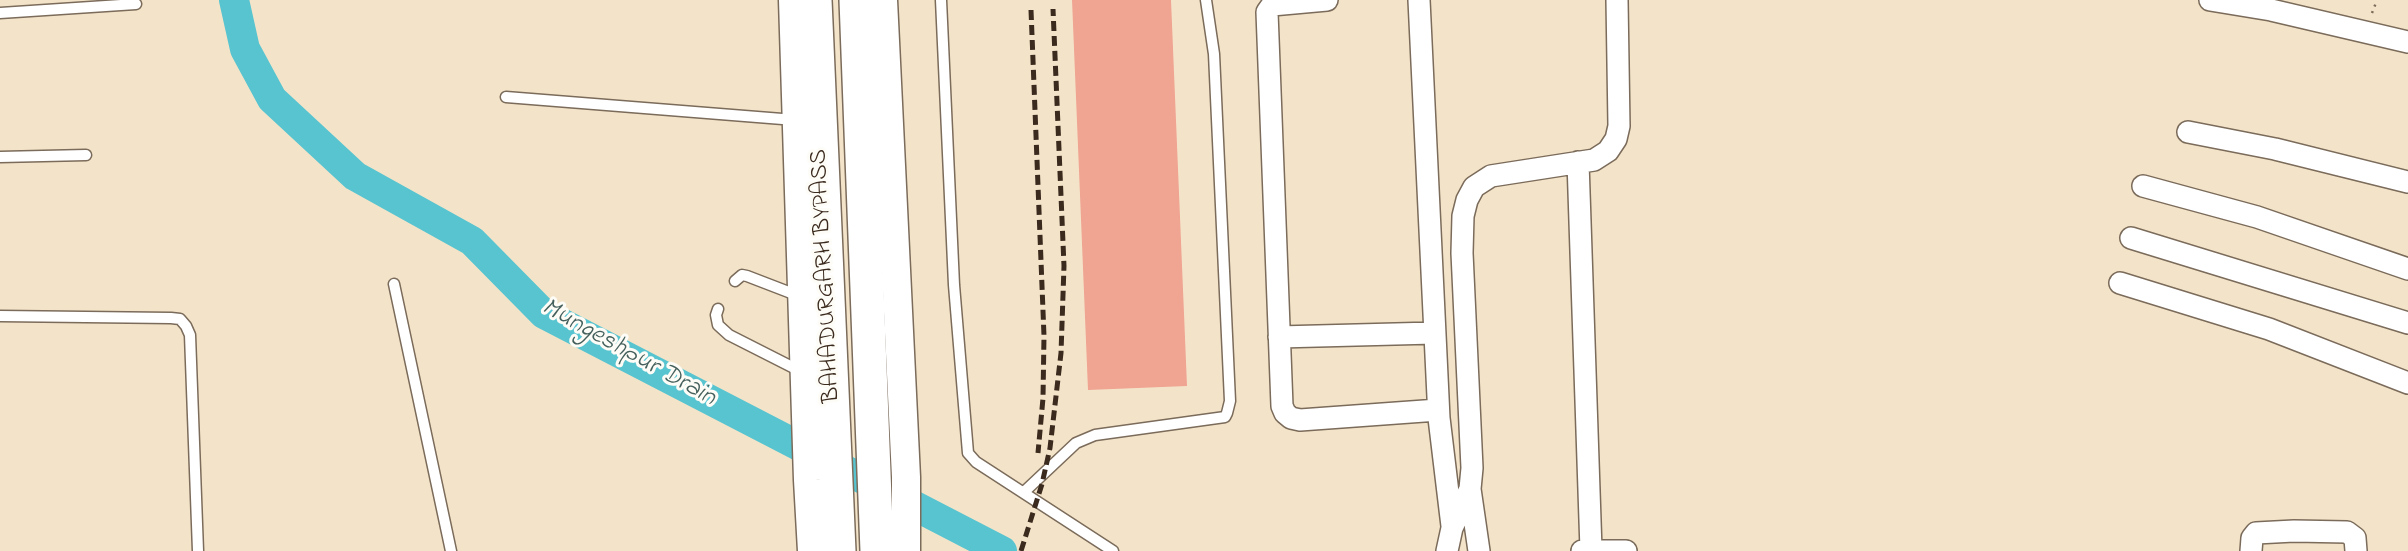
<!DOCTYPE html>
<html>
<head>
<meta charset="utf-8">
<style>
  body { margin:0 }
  canvas { display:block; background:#f3e4c9 }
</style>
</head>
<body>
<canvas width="2408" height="551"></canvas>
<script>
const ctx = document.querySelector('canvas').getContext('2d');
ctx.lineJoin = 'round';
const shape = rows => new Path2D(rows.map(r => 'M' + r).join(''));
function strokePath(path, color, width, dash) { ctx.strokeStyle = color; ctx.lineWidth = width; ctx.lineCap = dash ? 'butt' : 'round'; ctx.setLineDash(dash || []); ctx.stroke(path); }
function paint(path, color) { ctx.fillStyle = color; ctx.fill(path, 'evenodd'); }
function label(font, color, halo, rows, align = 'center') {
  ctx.font = font + ' "Indie Flower",sans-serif'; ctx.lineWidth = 6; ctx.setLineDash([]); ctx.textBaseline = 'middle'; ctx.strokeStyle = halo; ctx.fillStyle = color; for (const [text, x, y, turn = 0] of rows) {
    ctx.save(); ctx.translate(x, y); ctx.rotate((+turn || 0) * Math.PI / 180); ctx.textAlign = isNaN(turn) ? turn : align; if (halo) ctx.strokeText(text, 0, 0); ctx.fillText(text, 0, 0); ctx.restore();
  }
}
const river = shape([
  [234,0,245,49,272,99,355,176,472,241,544,314,1002,551]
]);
const building = shape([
  [1072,0,1171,0,1187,386,1088,390]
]);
const path = shape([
  [2372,13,2377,0]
]);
const service = shape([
  [941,0,954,285,968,453,976,462,1113,551],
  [0,13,136,4],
  [506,97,795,120],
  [0,157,86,155],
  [735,281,742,275,747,276,799,296],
  [394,284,451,551],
  [718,309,716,315,718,325,729,335,802,372],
  [0,316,171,318,180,319,186,326,190,335,198,551],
  [1024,492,1076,443,1095,435,1225,417,1227,413,1230,401,1214,54,1206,0]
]);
const minor = shape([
  [1327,0,1272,5,1267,12,1282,406,1285,413,1291,418,1300,420,1438,410],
  [1419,0,1439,418,1452,526],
  [2210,0,2271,10,2408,42],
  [2188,132,2275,149,2408,182],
  [1578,162,1591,550],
  [2143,186,2257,217,2408,269],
  [2131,238,2408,323],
  [2120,283,2269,329,2408,383],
  [1279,337,1434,333],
  [1470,489,1479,551],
  [1447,551,1452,528,1470,489,1472,468,1462,253,1463,216,1467,200,1474,187,1491,176,1594,160,1608,151,1616,139,1619,126,1617,0],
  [1582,551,1626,551],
  [2251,551,2252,538,2256,533,2294,531,2347,532,2355,538,2356,551]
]);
const secondary = shape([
  [793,0,808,480,812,551],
  [883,0,906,477,906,551]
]);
const trunk = shape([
  [815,0,839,551],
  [856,0,877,551]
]);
const rail = shape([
  [1031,10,1044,336,1043,398,1038,453],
  [1021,551,1042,484,1050,448,1061,353,1064,266,1053,9]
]);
const streetNames = [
  ["BAHADURGARH BYPASS",827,276,-93]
];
const waterNames = [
  ["Mungeshpur Drain",628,354,29]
];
strokePath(river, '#58c4d0', 30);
paint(building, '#f0a492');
strokePath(service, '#7b6b5a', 13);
strokePath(minor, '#7b6b5a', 24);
strokePath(secondary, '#7b6b5a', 31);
strokePath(trunk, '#7b6b5a', 36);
strokePath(path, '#7b6b5a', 2.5, [2, 5]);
strokePath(service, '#fff', 10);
strokePath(minor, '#fff', 21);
strokePath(secondary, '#fff', 28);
strokePath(trunk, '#fff', 33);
strokePath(rail, '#3b2a1e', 5, [10, 5]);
label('24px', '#3b2a1e', '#fdfcf7', streetNames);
label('italic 26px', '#45605c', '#fdfcf7', waterNames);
</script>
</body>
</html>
